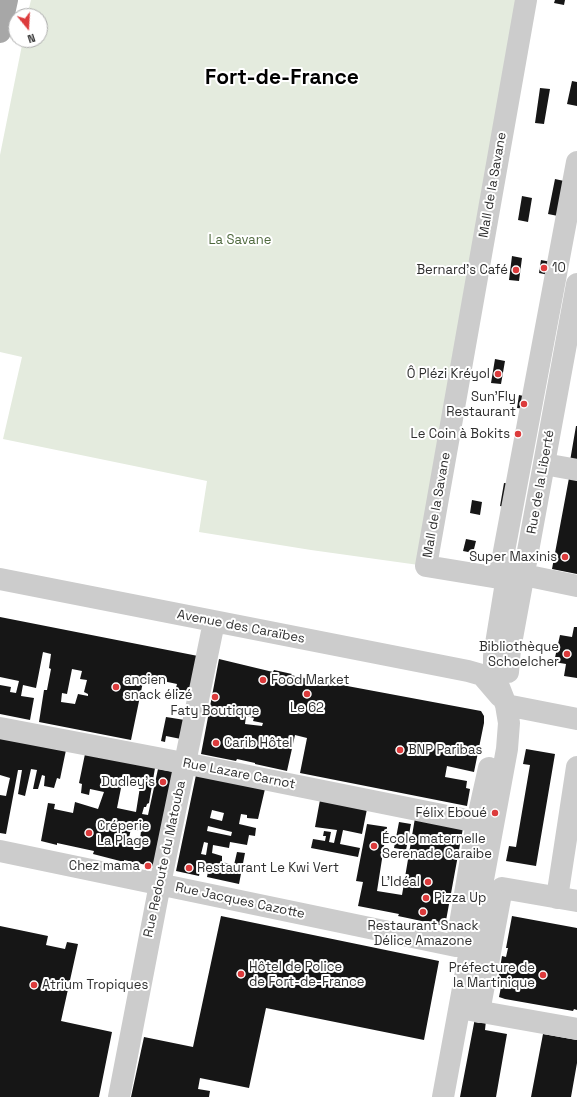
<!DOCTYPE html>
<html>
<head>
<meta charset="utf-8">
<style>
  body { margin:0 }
  #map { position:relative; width:577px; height:1097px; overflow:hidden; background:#fff; font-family:"Space Grotesk",sans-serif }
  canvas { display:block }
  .north { position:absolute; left:8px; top:8px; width:40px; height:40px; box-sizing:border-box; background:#fff; border:1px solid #acacac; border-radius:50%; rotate:162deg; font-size:11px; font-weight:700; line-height:16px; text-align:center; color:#2f2f2f }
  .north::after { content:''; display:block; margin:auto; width:14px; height:18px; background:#dc3b3c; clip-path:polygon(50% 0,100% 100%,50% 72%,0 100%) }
</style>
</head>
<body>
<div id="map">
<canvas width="577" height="1097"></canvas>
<div class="north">N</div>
</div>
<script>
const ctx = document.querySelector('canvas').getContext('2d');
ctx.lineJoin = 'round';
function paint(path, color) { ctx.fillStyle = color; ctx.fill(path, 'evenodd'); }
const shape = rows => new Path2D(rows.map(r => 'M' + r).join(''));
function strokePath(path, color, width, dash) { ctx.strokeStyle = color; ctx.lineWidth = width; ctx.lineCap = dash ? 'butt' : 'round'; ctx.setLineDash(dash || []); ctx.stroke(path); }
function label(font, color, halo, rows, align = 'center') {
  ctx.font = font + ' "Space Grotesk",sans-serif'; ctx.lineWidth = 4; ctx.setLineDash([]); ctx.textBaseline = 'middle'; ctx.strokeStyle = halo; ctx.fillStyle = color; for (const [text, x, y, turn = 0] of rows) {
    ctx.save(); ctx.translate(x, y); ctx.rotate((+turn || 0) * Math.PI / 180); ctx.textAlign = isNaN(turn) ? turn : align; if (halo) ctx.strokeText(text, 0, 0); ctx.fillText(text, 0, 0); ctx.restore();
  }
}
const green = shape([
  [31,0,526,0,426,566,311,550,199,532,207,481,3,439,22,357,0,352,0,155,23,40,40,40,40,16,27,16]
]);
const building = shape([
  [555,0,565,0,564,5,554,3],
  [572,81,577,82,577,106,567,104],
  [540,88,550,89,544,124,535,123],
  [555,179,564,181,558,216,548,214],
  [522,196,532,198,528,222,518,220],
  [512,256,522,258,519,281,509,280],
  [541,260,551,262,549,275,539,273],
  [495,359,505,361,501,384,491,383],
  [519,395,528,397,526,409,517,408],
  [576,426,577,426,577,463,570,461],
  [569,478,577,479,577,574,552,569],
  [504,483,514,484,510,508,500,506],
  [472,500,482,502,480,515,470,513],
  [466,539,476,541,473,553,463,551],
  [0,617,198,656,190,696,175,692,177,684,144,677,131,740,39,722,44,690,47,690,51,669,49,668,51,654,43,652,36,688,23,685,21,696,34,698,30,720,0,714,0,685,11,687,10,692,16,693,19,681,0,677],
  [72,669,82,671,80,679,87,680,84,692,88,694,88,696,78,694,75,704,61,702,62,693,67,694],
  [574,627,577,627,577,678,564,676,566,664,554,662,560,635,572,637],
  [219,659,273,672,274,670,292,674,291,675,299,677,481,711,484,716,484,723,474,772,447,766,445,777,467,781,466,788,470,789,467,806,300,773,307,738,295,735,287,771,255,764,255,763,237,759,236,761,201,754],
  [246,716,254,718,253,721,263,723,262,726,245,724],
  [266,740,270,741,269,748,258,746,260,742,265,743],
  [166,717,185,720,181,739,166,736,165,742,161,741],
  [0,737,66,750,60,779,57,778,54,788,44,786,45,776,42,775,38,789,33,789,37,770,31,769,25,796,18,794,22,770,18,770,6,834,0,833,0,795,6,796,10,778,0,775],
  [526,749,555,754,536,866,506,861,509,846,516,847,530,765,523,764],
  [85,754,155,768,149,803,147,804,146,807,144,807,142,814,148,815,158,769,174,772,155,867,124,860,124,862,93,854,94,851,57,843,57,845,41,841,48,803,55,804,54,809,73,813,75,802,98,809,104,792,90,789,89,795,81,793,82,784,79,783],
  [122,783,140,787,136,812,117,808],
  [131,829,141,831,140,840,136,840,134,847,127,846],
  [196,775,265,789,258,819,247,818,247,815,241,814,239,824,256,828,255,836,249,835,247,845,230,842,229,848,213,845,212,853,222,856,222,862,234,865,237,852,245,853,239,884,207,877,209,866,201,865,199,876,176,871],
  [212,810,224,813,222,821,210,818],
  [208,826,232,832,231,836,207,831],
  [204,842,208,843,206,855,201,854],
  [320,800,367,809,362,834,343,830,340,844,360,848,358,857,311,848,313,839,325,841,326,836,323,836,324,831,331,832,329,842,334,843,337,830,315,827],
  [415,818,463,828,445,926,398,916,399,914,358,906,363,882,356,881,367,824,387,827,377,891,402,895],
  [399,822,411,824,406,850,394,848],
  [221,916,439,961,424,1040,266,1008,249,1088,200,1078,198,1089,210,1091,209,1097,131,1097,144,1037,193,1047],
  [512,916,577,928,577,1010,574,1009,573,1011,505,999,499,997,501,987,497,986,502,956,506,957,508,948,506,948],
  [0,926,48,936,46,945,65,949,67,942,78,944,61,1021,112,1032,99,1097,0,1097],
  [475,1018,486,1020,485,1030,507,1034,496,1097,460,1097],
  [543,1034,577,1040,577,1063,571,1097,531,1097]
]);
const minor = shape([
  [526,0,426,566,499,578,577,162],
  [544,464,577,470],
  [524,575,577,586],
  [0,579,468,671,482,675,500,696],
  [508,672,510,649,577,284],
  [506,705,577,719],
  [0,728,194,765,477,822],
  [0,851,456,946],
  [557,898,577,767],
  [457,942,477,822,489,768],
  [465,1009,577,1029],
  [479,1012,502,888,577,901],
  [119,1097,160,884,214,622],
  [443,1097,507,749,509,723,506,705,497,682,494,670,494,656,509,564]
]);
const major = shape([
  [0,32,7,0]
]);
const markers = [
  [544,268,4,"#dc3b3c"],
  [516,270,4,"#dc3b3c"],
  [498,374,4,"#dc3b3c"],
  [524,404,4,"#dc3b3c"],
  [518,434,4,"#dc3b3c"],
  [565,557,4,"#dc3b3c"],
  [567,654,4,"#dc3b3c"],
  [263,680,4,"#dc3b3c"],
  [116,687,4,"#dc3b3c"],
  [307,694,4,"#dc3b3c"],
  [215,697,4,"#dc3b3c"],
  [216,743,4,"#dc3b3c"],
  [400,750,4,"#dc3b3c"],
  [163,782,4,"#dc3b3c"],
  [495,813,4,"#dc3b3c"],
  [89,833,4,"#dc3b3c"],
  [374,846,4,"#dc3b3c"],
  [148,866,4,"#dc3b3c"],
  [189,868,4,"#dc3b3c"],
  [428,882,4,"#dc3b3c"],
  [426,898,4,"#dc3b3c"],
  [423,912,4,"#dc3b3c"],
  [241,974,4,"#dc3b3c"],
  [543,975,4,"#dc3b3c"],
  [34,985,4,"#dc3b3c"]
];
const streetNames = [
  ["Mall de la Savane",493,185,-80],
  ["Rue de la Liberté",541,482,-80],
  ["Mall de la Savane",437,505,-80],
  ["Avenue des Caraïbes",241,627,11],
  ["Rue Lazare Carnot",239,774,11],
  ["Rue Redoute du Matouba",165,859,-78],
  ["Rue Jacques Cazotte",240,901,12]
];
const parkNames = [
  ["La Savane",240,240]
];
const poiNames = [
  ["10",552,268],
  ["Bernard's Café",508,270,"right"],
  ["Ô Plézi Kréyol",490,374,"right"],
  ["Sun'Fly",516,397,"right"],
  ["Restaurant",516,412,"right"],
  ["Le Coin à Bokits",510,434,"right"],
  ["Super Maxinis",557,557,"right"],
  ["Bibliothèque",559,647,"right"],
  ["Schoelcher",559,662,"right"],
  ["ancien",124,680],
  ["snack élizé",124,695],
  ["Food Market",271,680],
  ["Le 62",307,708,"center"],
  ["Faty Boutique",215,711,"center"],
  ["Carib Hôtel",224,743],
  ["BNP Paribas",408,750],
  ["Dudley's",155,782,"right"],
  ["Félix Eboué",487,813,"right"],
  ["Créperie",97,826],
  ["La Plage",97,841],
  ["École maternelle",382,839],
  ["Serenade Caraibe",382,854],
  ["Chez mama",140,866,"right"],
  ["Restaurant Le Kwi Vert",197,868],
  ["L'Idéal",420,882,"right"],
  ["Pizza Up",434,898],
  ["Restaurant Snack",423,926,"center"],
  ["Délice Amazone",423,941,"center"],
  ["Hôtel de Police",249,967],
  ["de Fort-de-France",249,982],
  ["Préfecture de",535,968,"right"],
  ["la Martinique",535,983,"right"],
  ["Atrium Tropiques",42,985]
];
const townNames = [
  ["Fort-de-France",282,78]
];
paint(green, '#e4ebde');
paint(building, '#161616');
strokePath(minor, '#ccc', 22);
strokePath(major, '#a7a7a7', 22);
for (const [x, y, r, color] of markers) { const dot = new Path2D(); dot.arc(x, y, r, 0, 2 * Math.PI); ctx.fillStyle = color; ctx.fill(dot); strokePath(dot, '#fff', 1.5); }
label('13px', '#2f2f2f', '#fff', streetNames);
label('13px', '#4f693e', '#fff', parkNames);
label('13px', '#2f2f2f', '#fff', poiNames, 'left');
label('bold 21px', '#000', '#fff', townNames);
</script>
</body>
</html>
